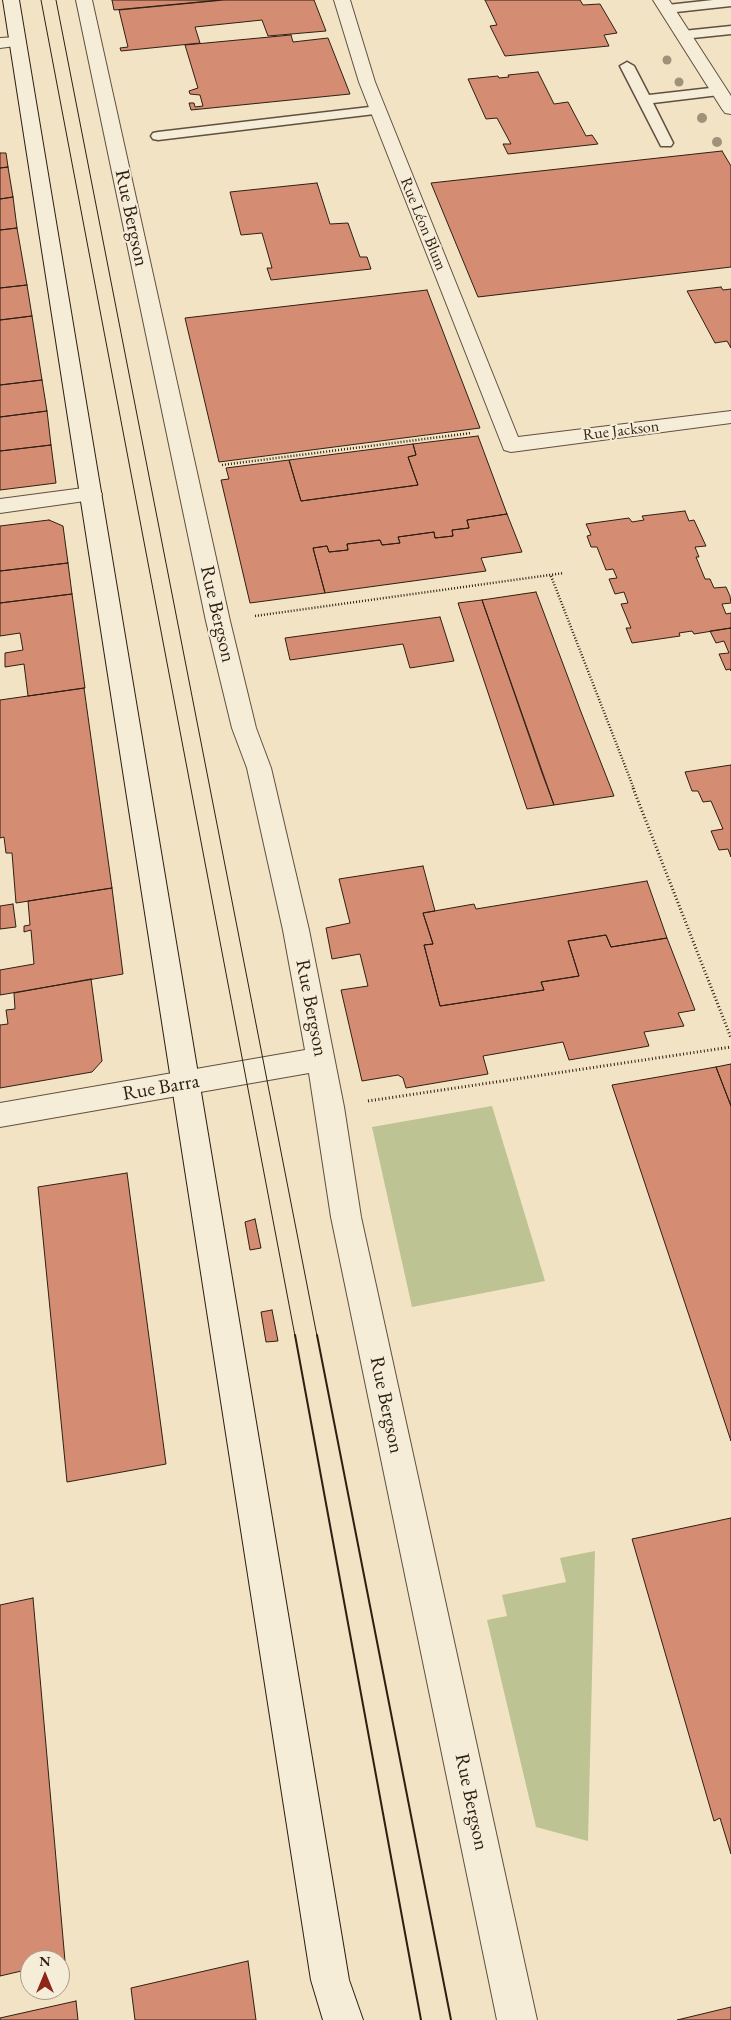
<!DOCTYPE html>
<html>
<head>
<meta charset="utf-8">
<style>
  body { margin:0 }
  #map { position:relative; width:731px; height:2020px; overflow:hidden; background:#f1e3c4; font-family:"EB Garamond",serif }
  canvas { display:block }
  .north { position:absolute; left:20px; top:1950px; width:50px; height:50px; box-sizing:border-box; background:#f6edd9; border:1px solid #a69b8a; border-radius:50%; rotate:0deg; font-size:14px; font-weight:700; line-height:20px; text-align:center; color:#2f1f13 }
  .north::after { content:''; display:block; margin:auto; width:18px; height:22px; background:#8f2418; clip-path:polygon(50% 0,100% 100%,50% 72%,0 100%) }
</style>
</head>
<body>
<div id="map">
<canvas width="731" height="2020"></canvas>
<div class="north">N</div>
</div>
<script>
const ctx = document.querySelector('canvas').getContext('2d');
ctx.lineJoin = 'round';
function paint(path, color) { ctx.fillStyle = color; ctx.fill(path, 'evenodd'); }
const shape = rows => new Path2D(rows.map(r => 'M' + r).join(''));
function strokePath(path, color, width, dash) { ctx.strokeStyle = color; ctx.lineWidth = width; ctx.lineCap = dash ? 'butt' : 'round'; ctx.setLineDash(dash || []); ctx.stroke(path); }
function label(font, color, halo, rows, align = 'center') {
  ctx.font = font + ' "EB Garamond",serif'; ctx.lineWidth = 4; ctx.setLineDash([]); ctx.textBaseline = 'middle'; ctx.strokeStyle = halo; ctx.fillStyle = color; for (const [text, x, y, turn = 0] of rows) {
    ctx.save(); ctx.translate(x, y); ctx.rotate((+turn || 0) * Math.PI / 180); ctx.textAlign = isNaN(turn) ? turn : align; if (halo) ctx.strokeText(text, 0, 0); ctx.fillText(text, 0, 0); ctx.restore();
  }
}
const green = shape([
  [492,1106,545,1281,412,1307,372,1127],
  [595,1551,588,1841,536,1827,487,1620,507,1616,502,1595,566,1582,560,1558]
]);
const building = shape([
  [112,0,220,0,114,10,112,0],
  [224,0,314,0,326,31,268,36,262,20,195,27,200,43,121,51,120,48,128,47,119,10,224,0],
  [485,0,580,0,583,5,600,4,617,33,604,35,609,46,505,56,490,26,497,25,485,0],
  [291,35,293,42,328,38,350,94,191,110,189,103,194,103,195,107,203,106,200,95,190,94,189,91,198,88,185,45,291,35],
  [538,72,554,104,568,102,586,136,592,135,598,144,508,154,503,144,511,144,497,118,486,119,468,79,498,76,499,78,509,77,508,75,538,72],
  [722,151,731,166,731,267,478,297,431,183,722,151],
  [0,153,6,153,8,167,0,168,0,153],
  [8,167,13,197,0,199,0,168,8,167],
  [317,183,330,224,348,223,360,257,367,257,371,269,271,280,267,268,272,268,262,233,241,235,230,192,317,183],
  [13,197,17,228,0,230,0,199,13,197],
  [17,228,27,285,0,288,0,230,17,228],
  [27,285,32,316,0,320,0,288,27,285],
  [721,287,723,290,731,289,731,348,727,341,715,343,687,291,721,287],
  [427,290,480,428,219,462,185,318,427,290],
  [32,316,42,380,0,385,0,320,32,316],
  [42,380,47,411,0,417,0,385,42,380],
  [47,411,51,445,0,451,0,417,47,411],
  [478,436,507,514,467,520,469,528,452,530,453,536,435,538,434,532,398,537,400,543,382,545,380,540,347,544,348,550,329,552,327,546,313,548,325,593,250,603,221,480,229,479,226,468,289,460,301,501,418,485,408,457,416,455,413,444,478,436],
  [413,444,416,455,408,457,418,485,301,501,289,460,413,444],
  [51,445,56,483,0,490,0,451,51,445],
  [685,511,689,521,694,520,706,546,695,547,699,557,696,557,705,579,710,579,714,588,726,587,730,596,731,603,722,604,726,614,731,613,731,628,694,634,692,631,679,633,680,636,632,643,626,628,631,628,621,604,628,603,624,592,615,594,609,579,617,578,613,569,606,570,597,547,591,547,587,536,591,535,586,524,629,518,632,522,644,520,642,516,685,511],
  [507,514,522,552,481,558,486,571,325,593,313,548,327,546,329,552,348,550,347,544,380,540,382,545,400,543,398,537,434,532,435,538,453,536,452,530,469,528,467,520,507,514],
  [49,520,63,526,68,563,0,571,0,526,49,520],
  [68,563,72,594,0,603,0,571,68,563],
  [536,592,581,712,614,796,554,805,482,600,536,592],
  [72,594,85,688,28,696,24,664,5,667,5,653,23,650,20,633,0,636,0,603,72,594],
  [482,600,542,773,554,805,527,809,458,603,482,600],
  [440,617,454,661,410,668,403,644,290,660,285,638,440,617],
  [731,628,731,671,730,669,726,670,719,654,729,653,724,641,716,643,710,631,731,628],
  [84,688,112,888,16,903,12,853,6,853,4,837,0,838,0,700,84,688],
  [731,765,731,857,728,849,719,850,711,831,723,829,711,801,703,802,698,791,692,791,685,772,731,765],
  [423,866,435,911,423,913,433,944,424,945,440,1006,544,990,541,982,579,976,568,941,606,935,611,947,667,938,695,1010,678,1013,684,1026,644,1032,649,1046,569,1060,563,1042,483,1056,488,1074,406,1088,403,1078,398,1075,362,1081,341,990,368,986,360,954,332,959,326,928,350,923,339,879,423,866],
  [647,881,667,938,611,947,606,935,568,941,579,976,541,982,544,990,440,1006,424,945,433,944,423,913,474,904,476,909,647,881],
  [112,888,123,974,0,995,0,970,34,964,31,930,24,932,24,926,30,925,28,901,112,888],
  [13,904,16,927,0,929,0,906,13,904],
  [91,979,102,1061,92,1072,0,1088,0,1025,8,1024,6,1010,15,1009,14,993,91,979],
  [731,1064,731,1106,716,1067,731,1064],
  [716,1067,731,1106,731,1441,612,1085,716,1067],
  [127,1173,166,1464,67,1482,38,1187,127,1173],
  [255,1219,261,1248,250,1250,245,1222,255,1219],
  [272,1310,278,1341,266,1342,261,1312,272,1310],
  [731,1518,731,1854,720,1818,714,1821,632,1539,731,1518],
  [33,1598,65,1961,30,1960,30,1969,0,1976,0,1605,33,1598],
  [248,1961,256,2020,135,2020,131,1988,248,1961],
  [76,2001,78,2020,0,2020,0,2018,76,2001],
  [731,2007,731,2020,677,2020,731,2007]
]);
const pathFar1 = shape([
  [222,465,471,433],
  [551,576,634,789],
  [255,616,564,573]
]);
const path = shape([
  [633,788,731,1038],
  [368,1101,731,1047]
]);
const service = shape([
  [713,0,731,0,731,6,667,13,660,9,667,5,713,0],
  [731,26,731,34,683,39,676,35,683,31,731,26],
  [627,62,634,66,649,95,719,87,726,91,719,95,653,103,673,143,671,146,661,146,620,66,627,62],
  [378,106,383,107,385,110,383,113,158,140,153,139,151,136,153,133,158,132,378,106]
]);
const minor = shape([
  [76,0,92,0,230,621,256,728,271,768,309,930,344,1107,361,1217,537,2020,497,2020,331,1217,309,1073,0,1127,0,1103,305,1050,283,930,247,768,232,728,206,621,76,0],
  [334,0,350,0,375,82,518,437,731,411,731,423,511,452,504,450,359,82,334,0],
  [653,0,669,0,731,96,731,114,725,113,722,109,653,0],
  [17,37,23,39,25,42,23,45,0,48,0,38,17,37],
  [91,487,99,489,102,494,99,499,0,513,0,499,91,487]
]);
const secondary = shape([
  [3,0,19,0,349,1980,363,2020,323,2020,311,1980,3,0]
]);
const tramFar1 = shape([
  [41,0,295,1336],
  [56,0,317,1336]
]);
const tram = shape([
  [295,1335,421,2020],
  [317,1335,451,2020]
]);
const trees = [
  [667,60,4.5],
  [679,82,4.5],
  [702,118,5],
  [717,142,5]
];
const farStreetnames = [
  ["Rue Léon Blum",423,224,68],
  ["Rue Jackson",621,431,-7]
];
const streetNames = [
  ["Rue Bergson",131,218,78],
  ["Rue Bergson",217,614,77],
  ["Rue Bergson",311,1008,79],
  ["Rue Barra",161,1088,-10],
  ["Rue Bergson",386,1405,78],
  ["Rue Bergson",471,1802,78]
];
paint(green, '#bdc392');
paint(building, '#d48d72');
strokePath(building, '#2f1f13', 1);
strokePath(service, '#60503f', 3);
strokePath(minor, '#60503f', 2);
strokePath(secondary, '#2f1f13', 2);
strokePath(pathFar1, '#2f1f13', 2.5, [1, 2]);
strokePath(path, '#2f1f13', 3, [1, 2.5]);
paint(service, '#f6edd9');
paint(minor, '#f6edd9');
paint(secondary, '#f6edd9');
strokePath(tramFar1, '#2f1f13', 1);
strokePath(tram, '#2f1f13', 2);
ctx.fillStyle = '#9e9278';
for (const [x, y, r] of trees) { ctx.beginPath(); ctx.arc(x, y, r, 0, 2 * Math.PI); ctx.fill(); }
label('16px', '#2f1f13', '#f6edd9', farStreetnames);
label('20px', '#2f1f13', '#f6edd9', streetNames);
</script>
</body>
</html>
